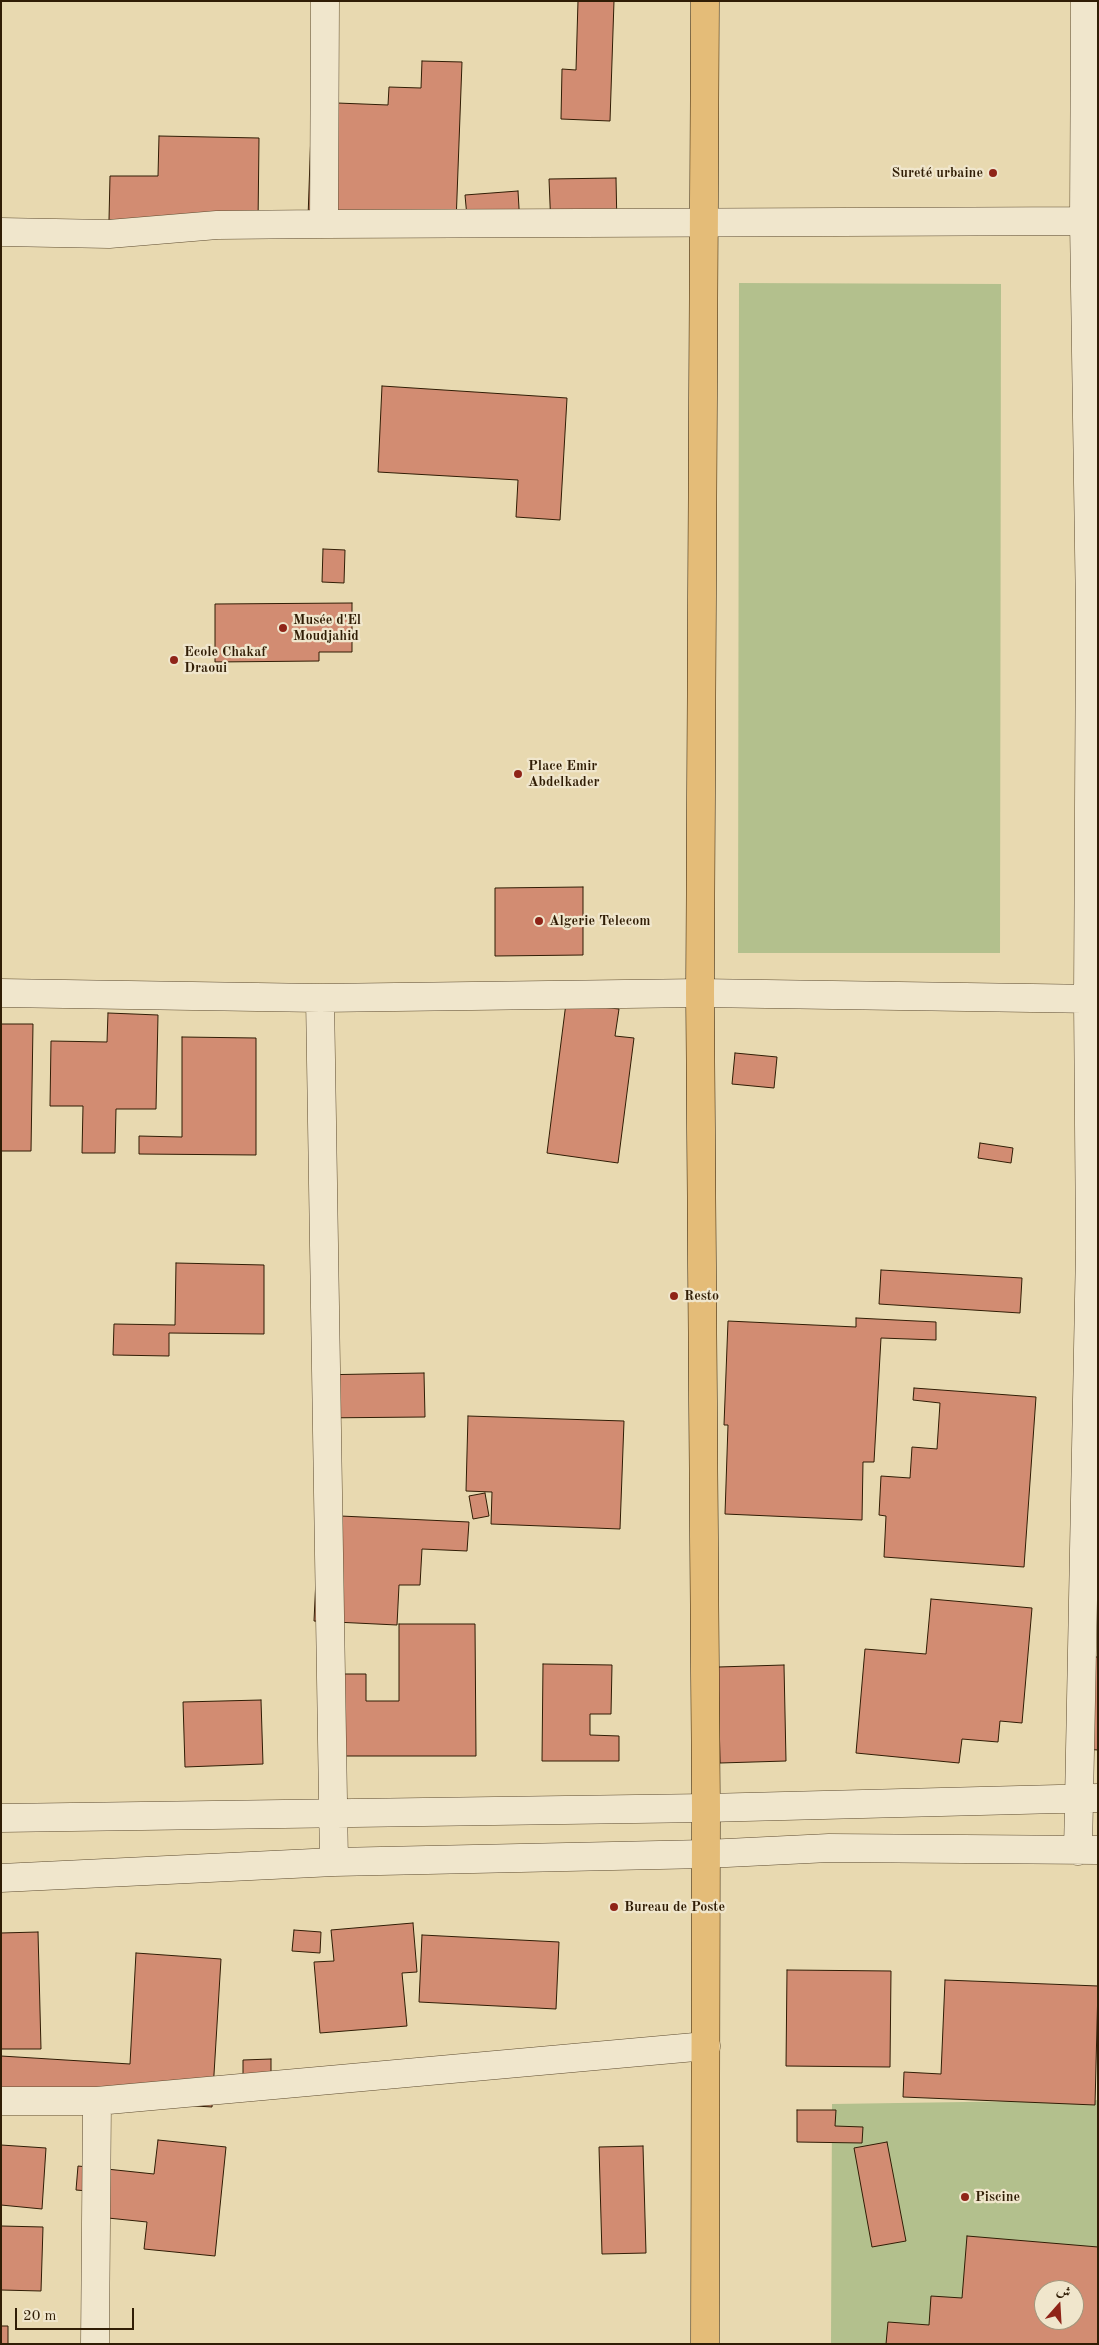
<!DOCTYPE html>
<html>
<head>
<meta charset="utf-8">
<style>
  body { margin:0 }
  #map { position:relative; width:1099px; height:2345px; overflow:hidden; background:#e8d9b0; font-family:"Old Standard TT",Amiri,serif }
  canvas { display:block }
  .frame { position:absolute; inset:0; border:2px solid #301d05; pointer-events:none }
  .north { position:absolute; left:1034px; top:2280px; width:50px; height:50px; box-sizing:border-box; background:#f0e6cc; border:1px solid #a3967c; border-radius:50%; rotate:19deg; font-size:14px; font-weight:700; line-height:20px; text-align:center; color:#301d05 }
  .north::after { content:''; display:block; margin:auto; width:18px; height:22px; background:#8f2418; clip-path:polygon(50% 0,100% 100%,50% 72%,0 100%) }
  .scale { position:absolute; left:15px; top:2308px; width:119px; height:22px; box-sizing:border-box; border:2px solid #301d05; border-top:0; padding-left:6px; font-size:15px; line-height:18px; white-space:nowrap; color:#301d05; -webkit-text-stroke:4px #f0e6cc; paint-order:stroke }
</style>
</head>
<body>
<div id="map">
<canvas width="1099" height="2345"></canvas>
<div class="frame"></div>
<div class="north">ش</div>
<div class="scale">20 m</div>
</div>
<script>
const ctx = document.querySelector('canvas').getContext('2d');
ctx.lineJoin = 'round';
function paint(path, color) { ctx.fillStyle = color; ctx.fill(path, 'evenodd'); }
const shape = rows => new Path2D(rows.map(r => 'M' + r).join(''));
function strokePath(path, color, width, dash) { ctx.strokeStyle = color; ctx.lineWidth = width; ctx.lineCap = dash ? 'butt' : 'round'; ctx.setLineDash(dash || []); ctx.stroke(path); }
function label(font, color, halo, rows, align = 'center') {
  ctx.font = font + ' "Old Standard TT",serif'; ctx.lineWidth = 4.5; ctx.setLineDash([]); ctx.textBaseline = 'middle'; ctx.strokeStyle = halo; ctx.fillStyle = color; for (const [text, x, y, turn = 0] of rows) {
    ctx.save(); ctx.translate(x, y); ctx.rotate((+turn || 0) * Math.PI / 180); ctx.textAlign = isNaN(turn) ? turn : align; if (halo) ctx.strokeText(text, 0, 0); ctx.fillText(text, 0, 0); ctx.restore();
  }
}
const green = shape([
  [739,283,1001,284,1000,953,738,953],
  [1098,2100,1098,2344,831,2344,832,2104],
  [1044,2290,1074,2290,1074,2320,1044,2320]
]);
const building = shape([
  [578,1,614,1,610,121,561,119,562,69,576,70,578,1],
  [422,61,462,62,456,223,308,218,312,102,388,105,389,87,421,88,422,61],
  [159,136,259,138,258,224,109,220,110,176,158,176,159,136],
  [616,178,617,227,551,228,549,179,616,178],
  [518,191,520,225,468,228,465,195,518,191],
  [382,386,567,398,560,520,516,517,518,480,378,472,382,386],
  [323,549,345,550,344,583,322,582,323,549],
  [352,603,352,652,319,652,319,661,215,662,215,604,352,603],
  [583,887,583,955,495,956,495,888,583,887],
  [566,1003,619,1009,615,1036,634,1038,618,1163,547,1153,566,1003],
  [108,1013,158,1015,156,1109,116,1109,115,1153,82,1153,83,1106,50,1106,51,1041,107,1042,108,1013],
  [1,1024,33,1024,31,1151,1,1151,1,1024],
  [182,1037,256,1038,256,1155,139,1154,139,1136,182,1137,182,1037],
  [735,1053,777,1057,774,1088,732,1084,735,1053],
  [980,1143,1013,1148,1011,1163,978,1158,980,1143],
  [176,1263,264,1265,264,1334,169,1333,169,1356,113,1355,114,1324,175,1325,176,1263],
  [881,1270,1022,1278,1020,1313,879,1304,881,1270],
  [856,1318,936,1322,936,1340,881,1338,874,1462,863,1462,862,1520,725,1514,728,1425,724,1425,728,1321,856,1327,856,1318],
  [424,1373,425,1417,315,1418,314,1375,424,1373],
  [914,1388,1036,1397,1024,1567,884,1557,886,1516,879,1515,881,1476,910,1478,912,1447,937,1449,940,1403,913,1400,914,1388],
  [468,1416,624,1421,620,1529,491,1524,492,1492,466,1491,468,1416],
  [485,1493,489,1516,473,1519,469,1496,485,1493],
  [319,1515,469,1522,467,1551,422,1549,420,1585,399,1585,397,1625,314,1621,319,1515],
  [931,1599,1032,1608,1022,1723,1000,1721,998,1742,962,1739,959,1763,856,1753,865,1649,926,1654,931,1599],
  [399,1624,475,1624,476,1756,326,1756,326,1674,366,1674,366,1701,399,1701,399,1624],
  [1088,1657,1098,1657,1098,1750,1084,1749,1088,1657],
  [543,1664,612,1665,611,1714,590,1714,590,1735,619,1736,619,1761,542,1761,543,1664],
  [784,1665,786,1761,720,1763,718,1667,784,1665],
  [261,1700,263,1764,185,1767,183,1702,261,1700],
  [413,1923,417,1972,402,1973,407,2026,320,2033,314,1962,334,1961,331,1930,413,1923],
  [294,1930,321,1932,320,1953,292,1951,294,1930],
  [38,1932,41,2049,1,2049,1,1933,38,1932],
  [422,1935,559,1942,556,2009,419,2002,422,1935],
  [136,1953,221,1959,212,2107,1,2094,1,2056,130,2064,136,1953],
  [787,1970,891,1971,890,2067,786,2066,787,1970],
  [945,1980,1098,1986,1095,2105,903,2097,904,2072,941,2074,945,1980],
  [271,2059,271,2089,243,2089,243,2060,271,2059],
  [797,2110,836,2110,835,2126,863,2127,862,2143,797,2142,797,2110],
  [158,2140,226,2147,215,2256,144,2249,147,2222,98,2217,100,2192,76,2190,78,2166,154,2174,158,2140],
  [887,2142,906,2241,872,2247,854,2148,887,2142],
  [1,2145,46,2148,42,2209,1,2205,1,2145],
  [643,2146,646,2253,602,2254,599,2147,643,2146],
  [1,2226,43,2227,41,2291,1,2290,1,2226],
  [967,2236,1098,2247,1098,2344,886,2344,888,2322,929,2325,931,2296,962,2298,967,2236],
  [1044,2290,1074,2290,1074,2320,1044,2320,1044,2290],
  [1,2326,8,2326,8,2344,1,2344,1,2326]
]);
const minor = shape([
  [324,224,325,1],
  [1,232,109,234,217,225,324,224,1098,221],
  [1,993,320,998,700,993,1098,999],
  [320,998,334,1862],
  [1,1818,706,1808,1098,1798],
  [1078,1851,1090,1249,1088,999,1090,613,1084,221,1085,1],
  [1,1878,334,1862,706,1854,829,1848,1098,1850],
  [1,2101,97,2101,95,2344],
  [97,2101,706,2046]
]);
const major = shape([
  [705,2344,706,1808,700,993,705,1]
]);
const markers = [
  [993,173,5,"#8f2418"],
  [283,628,5,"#8f2418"],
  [174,660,5,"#8f2418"],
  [518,774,5,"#8f2418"],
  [539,921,5,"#8f2418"],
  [674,1296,5,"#8f2418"],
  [614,1907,5,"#8f2418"],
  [965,2197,5,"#8f2418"]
];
const poiNames = [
  ["Sureté urbaine",983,173,"right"],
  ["Musée d'El",293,620],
  ["Moudjahid",293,636],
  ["Ecole Chakaf",184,652],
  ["Draoui",184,668],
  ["Place Emir",528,766],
  ["Abdelkader",528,782],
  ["Algerie Telecom",549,921],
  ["Resto",684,1296],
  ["Bureau de Poste",624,1907],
  ["Piscine",975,2197]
];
paint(green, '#b3c08d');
paint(building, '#d28c72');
strokePath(building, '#301d05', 1);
strokePath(minor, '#5e4c30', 29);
strokePath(major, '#301d05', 29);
strokePath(minor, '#f0e6cc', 28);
strokePath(major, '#e4bc78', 28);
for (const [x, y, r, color] of markers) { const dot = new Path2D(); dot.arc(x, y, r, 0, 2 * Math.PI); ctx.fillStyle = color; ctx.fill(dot); strokePath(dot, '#f0e6cc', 2); }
label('bold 14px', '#301d05', '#f0e6cc', poiNames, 'left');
</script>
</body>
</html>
